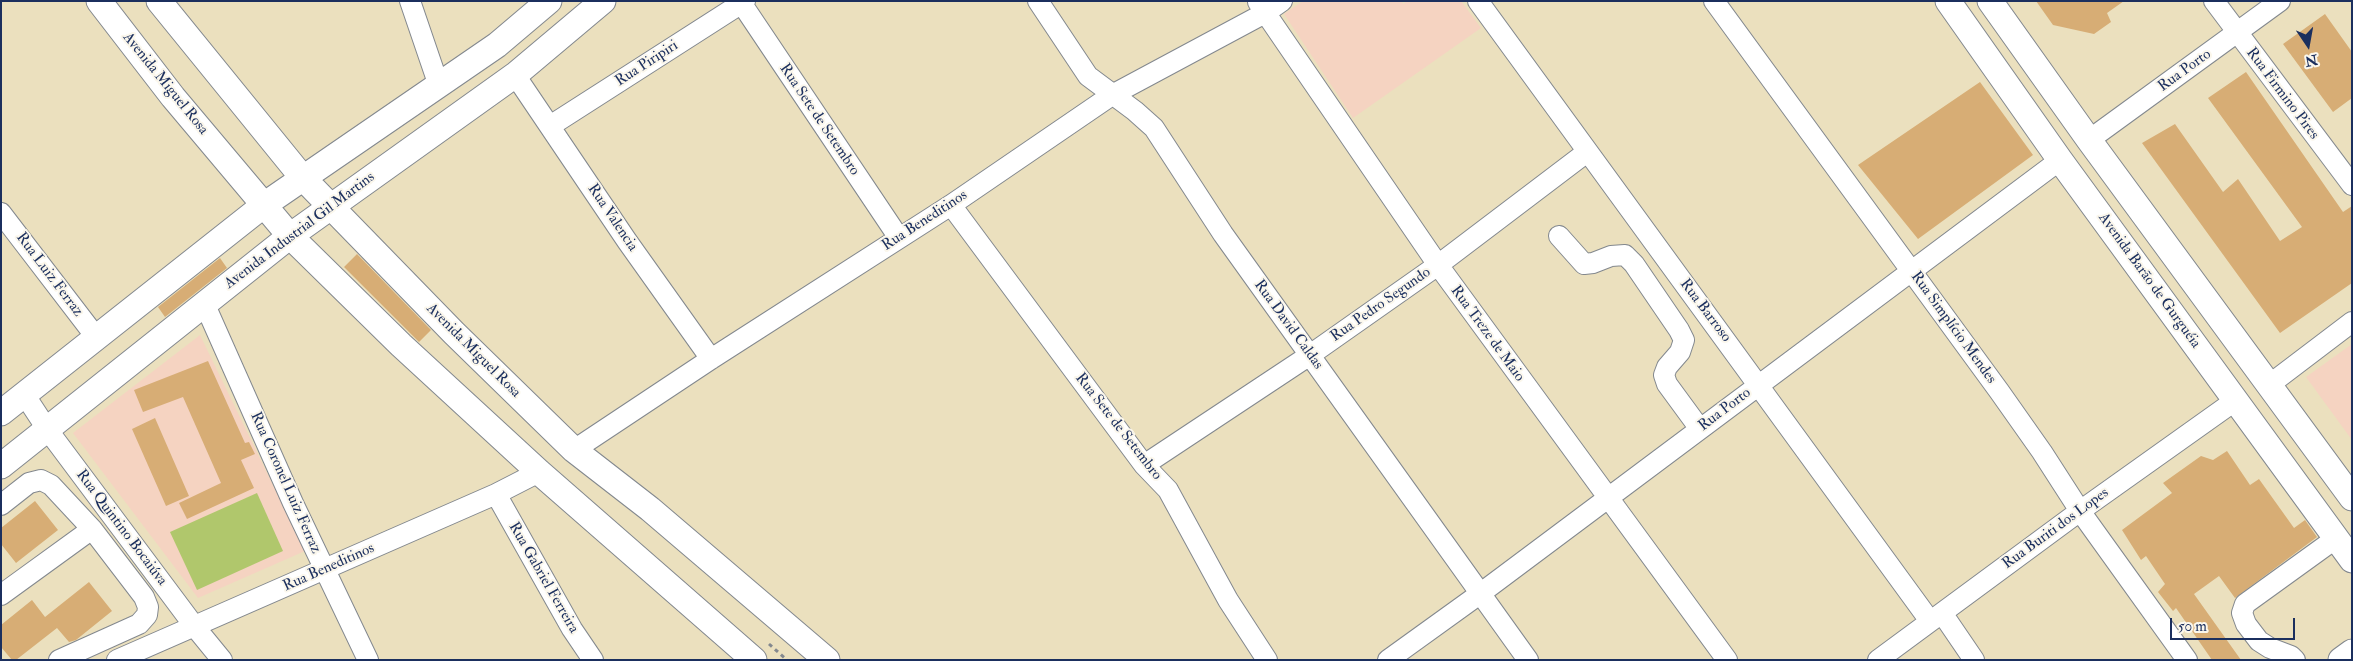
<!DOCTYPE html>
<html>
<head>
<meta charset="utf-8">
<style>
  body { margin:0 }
  #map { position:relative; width:2353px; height:661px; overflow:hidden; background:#ebe0be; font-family:"IM FELL Double Pica",serif }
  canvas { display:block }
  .frame { position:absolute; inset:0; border:2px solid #1b2f5e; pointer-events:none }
  .north { position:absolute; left:2283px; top:20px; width:50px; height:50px; -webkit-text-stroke:4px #fbf7ec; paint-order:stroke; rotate:168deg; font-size:14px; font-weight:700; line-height:20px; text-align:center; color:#1b2f5e }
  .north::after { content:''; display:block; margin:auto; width:18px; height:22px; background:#1b2f5e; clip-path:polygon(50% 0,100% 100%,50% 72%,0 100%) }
  .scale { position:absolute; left:2170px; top:618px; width:125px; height:22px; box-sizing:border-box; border:2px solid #1b2f5e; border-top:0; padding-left:6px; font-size:15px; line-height:18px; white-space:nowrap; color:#1b2f5e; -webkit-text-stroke:4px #fbf7ec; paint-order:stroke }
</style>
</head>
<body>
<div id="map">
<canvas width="2353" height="661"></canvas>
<div class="frame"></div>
<div class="north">N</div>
<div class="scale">50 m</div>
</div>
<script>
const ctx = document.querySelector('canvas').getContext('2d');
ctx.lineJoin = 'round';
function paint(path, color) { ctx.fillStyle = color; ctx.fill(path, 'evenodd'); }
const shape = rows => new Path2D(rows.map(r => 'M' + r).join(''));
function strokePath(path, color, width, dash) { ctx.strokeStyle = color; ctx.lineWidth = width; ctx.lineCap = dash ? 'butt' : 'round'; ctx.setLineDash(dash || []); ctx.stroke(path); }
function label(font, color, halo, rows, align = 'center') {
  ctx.font = font + ' "IM FELL Double Pica",serif'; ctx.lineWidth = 4; ctx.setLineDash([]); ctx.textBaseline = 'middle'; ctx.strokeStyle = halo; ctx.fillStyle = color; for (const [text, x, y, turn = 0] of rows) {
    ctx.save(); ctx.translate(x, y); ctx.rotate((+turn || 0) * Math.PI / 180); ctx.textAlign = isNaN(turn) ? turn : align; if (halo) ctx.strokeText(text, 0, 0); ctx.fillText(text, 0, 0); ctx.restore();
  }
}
const built = shape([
  [1303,1,1402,1,1403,4,1407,1,1461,1,1481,28,1353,118,1284,14],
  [200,335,305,551,198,598,73,433],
  [2352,344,2352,440,2306,377]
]);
const green = shape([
  [257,493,283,551,197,590,170,532]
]);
const building = shape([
  [2036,1,2124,1,2107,13,2111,22,2094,34,2053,25],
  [2325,14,2352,52,2352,98,2333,112,2283,44],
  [2246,72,2343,212,2352,206,2352,283,2280,333,2142,143,2175,124,2223,192,2238,179,2280,241,2302,227,2208,98],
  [1980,82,2033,155,1918,239,1858,165],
  [357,254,431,330,419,342,344,267],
  [220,258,227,268,165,317,158,307],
  [208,361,245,443,249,442,255,454,241,460,254,488,187,519,179,503,221,483,183,397,143,412,134,390],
  [155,418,189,496,166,506,132,429],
  [2227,451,2250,485,2259,479,2294,528,2305,520,2317,537,2235,598,2219,576,2194,594,2241,660,2212,660,2176,608,2173,611,2158,592,2165,584,2146,556,2141,560,2122,530,2172,493,2163,483,2201,456,2213,460],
  [35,501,58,530,16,563,1,544,1,528],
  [89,582,112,611,76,640,69,642,57,628,16,660,12,660,1,647,1,625,32,600,45,617]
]);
const path = shape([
  [769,644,787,660]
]);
const minor = shape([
  [410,1,439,86],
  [740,1,899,238],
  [1038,1,1088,76,1135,111,1154,128,1223,234,1528,660],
  [1478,1,1930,621],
  [1714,1,1999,391,2042,452,2080,511,2187,660],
  [2214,1,2352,185],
  [1258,2,1438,265,1727,660],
  [515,75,627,241,711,359],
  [550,126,745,1],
  [2089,140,2280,1],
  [951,205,1144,465,1168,490,1228,600,1267,660],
  [1,213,96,337],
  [1559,236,1584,264,1593,263,1611,256,1625,255,1634,264,1679,330,1684,340,1680,352,1667,367,1664,375,1667,384,1700,429],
  [205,305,293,503,368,660],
  [2269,385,2352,322],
  [24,394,47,429,195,627,222,660],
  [574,450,711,359,951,205,1112,95,1265,13,1282,1],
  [1144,465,1310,355,1438,265,1587,152],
  [496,494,572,629,593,660],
  [1,505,29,483,41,480,51,485,92,529,144,597,148,607,147,615,139,624,59,660],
  [1,595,92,529],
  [1942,613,1974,660],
  [117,660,496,494,539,472],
  [1388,660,1481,593,2060,160],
  [1878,660,2080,511,2236,400],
  [2295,660,2291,656,2270,648,2259,641,2246,624,2242,613,2245,604,2335,539]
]);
const major = shape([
  [99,1,173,97,290,236,401,345,539,472,754,660],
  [159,1,302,177,454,333,574,450,650,509,827,660],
  [1948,1,2060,160,2352,560],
  [1990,1,2089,140,2352,498],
  [1,413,264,205,497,45,549,1],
  [1,466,290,236,515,75,603,1],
  [2341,660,2352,652]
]);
const streetNames = [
  ["Rua Piripiri",647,64,-33],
  ["Rua Porto",2185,71,-36],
  ["Avenida Miguel Rosa",165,84,51],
  ["Rua Firmino Pires",2282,94,53],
  ["Rua Sete de Setembro",819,120,56],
  ["Rua Valencia",612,218,56],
  ["Rua Beneditinos",925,221,-33],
  ["Avenida Industrial Gil Martins",300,231,-37],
  ["Rua Luiz Ferraz",49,275,53],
  ["Avenida Barão de Gurguéia",2149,281,54],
  ["Rua Pedro Segundo",1381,305,-35],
  ["Rua Barroso",1705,311,53],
  ["Rua David Caldas",1288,325,54],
  ["Rua Simplício Mendes",1953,328,54],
  ["Rua Treze de Maio",1487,334,54],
  ["Avenida Miguel Rosa",473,351,45],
  ["Rua Porto",1725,410,-37],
  ["Rua Sete de Setembro",1118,427,52],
  ["Rua Coronel Luiz Ferraz",285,483,66],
  ["Rua Quintino Bocaiúva",121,528,53],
  ["Rua Buriti dos Lopes",2056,529,-36],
  ["Rua Beneditinos",329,568,-24],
  ["Rua Gabriel Ferreira",543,578,60]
];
paint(built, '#f5d3c1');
paint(green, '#b0c76c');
paint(building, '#d7ad75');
strokePath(minor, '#83888e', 22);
strokePath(major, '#83888e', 27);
strokePath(path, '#83888e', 3, [4, 4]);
strokePath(minor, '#fff', 20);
strokePath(major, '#fff', 25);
label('15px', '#1b2f5e', '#fbf7ec', streetNames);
</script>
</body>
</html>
